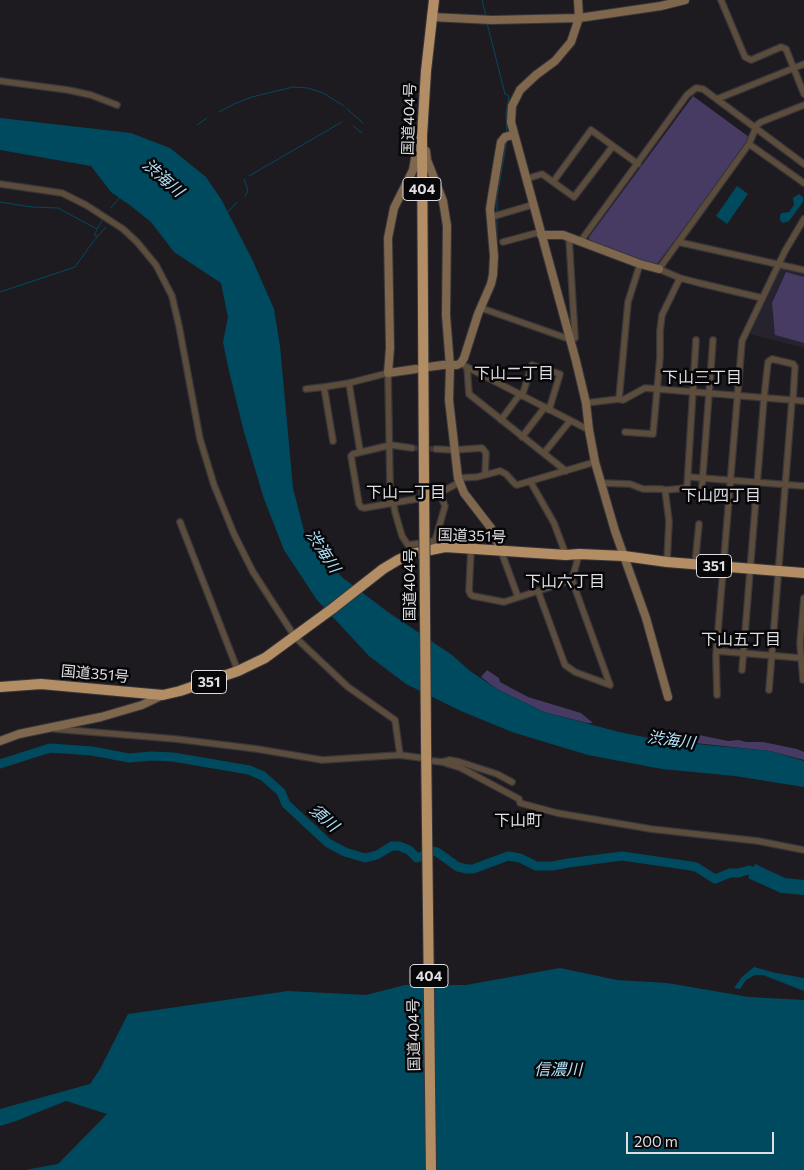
<!DOCTYPE html>
<html>
<head>
<meta charset="utf-8">
<style>
  body { margin:0 }
  #map { position:relative; width:804px; height:1170px; overflow:hidden; background:#1d1b20; font-family:Commissioner,sans-serif }
  canvas { display:block }
  .scale { position:absolute; left:626px; top:1132px; width:148px; height:22px; box-sizing:border-box; border:2px solid #dfdee2; border-top:0; padding-left:6px; font-size:15px; line-height:18px; white-space:nowrap; color:#dfdee2; -webkit-text-stroke:4px #070608; paint-order:stroke }
</style>
</head>
<body>
<div id="map">
<canvas width="804" height="1170"></canvas>
<div class="scale">200 m</div>
</div>
<script>
const ctx = document.querySelector('canvas').getContext('2d');
ctx.lineJoin = 'round';
function paint(path, color) { ctx.fillStyle = color; ctx.fill(path, 'evenodd'); }
const shape = rows => new Path2D(rows.map(r => 'M' + r).join(''));
function strokePath(path, color, width, dash) { ctx.strokeStyle = color; ctx.lineWidth = width; ctx.lineCap = dash ? 'butt' : 'round'; ctx.setLineDash(dash || []); ctx.stroke(path); }
function label(font, color, halo, rows, align = 'center') {
  ctx.font = font + ' Commissioner,"Noto Sans JP",sans-serif'; ctx.lineWidth = 5; ctx.setLineDash([]); ctx.textBaseline = 'middle'; ctx.strokeStyle = halo; ctx.fillStyle = color; for (const [text, x, y, turn = 0] of rows) {
    ctx.save(); ctx.translate(x, y); ctx.rotate((+turn || 0) * Math.PI / 180); ctx.textAlign = isNaN(turn) ? turn : align; if (halo) ctx.strokeText(text, 0, 0); ctx.fillText(text, 0, 0); ctx.restore();
  }
}
const built = shape([
  [782,266,804,272,804,348,750,334]
]);
const green = shape([
  [693,96,749,137,743,150,657,264,653,266,589,240,589,237],
  [786,272,804,277,804,343,775,335,772,303],
  [487,670,499,678,500,682,528,697,581,713,593,723,587,723,544,712,497,689,481,677],
  [699,735,728,741,739,740,746,742,763,742,797,749,804,752,804,760,770,751,676,741,676,737,683,736,690,740,695,739]
]);
const water = shape([
  [0,118,131,133,170,148,206,177,221,199,252,259,274,309,280,346,293,488,304,531,312,547,343,578,388,612,452,655,470,671,497,689,544,712,619,732,664,741,770,751,804,761,804,787,735,776,662,769,588,755,512,732,461,711,406,684,369,656,317,600,284,550,264,499,244,432,229,371,223,342,228,317,221,283,174,252,151,222,131,206,111,192,91,166,0,150],
  [737,186,748,194,727,224,716,216],
  [799,194,803,197,803,202,789,221,783,223,780,220,780,215,782,213,789,212,794,205,793,198],
  [755,864,785,878,804,880,804,895,781,893,748,878],
  [754,967,776,973,804,978,804,991,763,975,755,975,746,980,740,989,734,988,742,977],
  [560,968,617,980,667,983,749,997,804,1000,804,1170,25,1170,58,1164,107,1114,66,1101,16,1121,0,1126,0,1109,90,1084,100,1069,128,1014,288,991,366,995,405,985,466,985]
]);
const stream = shape([
  [482,0,486,16],
  [487,23,505,94,509,96,506,114,507,134],
  [347,109,363,123],
  [219,112,234,104,252,97,293,87,308,88,323,93,344,106],
  [197,125,207,118],
  [353,126,362,133],
  [249,176,342,122],
  [244,179,248,191,245,196],
  [0,202,32,207,58,208,97,229,102,221],
  [111,208,120,197],
  [228,212,237,202],
  [497,213,497,197,507,140],
  [97,236,94,235,97,230],
  [497,245,497,217],
  [0,292,75,267,92,243,106,227]
]);
const river = shape([
  [0,764,50,748,92,751,129,758,152,756,173,757,249,770,263,776,281,792,286,804,328,843,345,852,365,858,377,855,392,846,399,846,409,850,417,858,433,851,437,852,458,867,467,869,473,869,508,856,520,858,536,866,553,866,568,863,622,856,691,866,696,867,715,879,730,873,738,873,749,870,761,875]
]);
const streetTunnel = shape([
  [412,448,436,449]
]);
const street = shape([
  [721,0,745,57,751,60,781,47,786,49,804,94],
  [0,81,68,90,91,95,117,105],
  [717,99,804,64],
  [749,144,804,183],
  [526,179,542,174,574,197,613,146],
  [553,182,591,130,638,164],
  [0,184,62,193,86,205,123,229,137,242,156,265,172,296,179,326,200,439,214,485,234,534,253,572,295,637,348,687,395,720,400,755],
  [491,217,532,205],
  [503,242,540,232],
  [580,242,687,95,696,88,703,89,804,164],
  [678,242,804,270],
  [762,298,699,283,680,278,659,269,749,144,757,125,761,122,804,105],
  [481,308,569,339,575,338,569,238],
  [465,366,589,430],
  [467,367,469,394,566,471],
  [349,383,360,451],
  [306,389,324,387],
  [522,396,532,365,560,374,549,410],
  [619,399,628,302,640,264],
  [586,403,619,399,623,400,645,388,804,401],
  [501,420,520,394],
  [625,432,653,434,660,357,660,331,662,315,680,278],
  [522,437,545,407],
  [333,441,324,387,349,383,388,373,390,484,395,512,402,536,408,545,435,541,444,547],
  [412,448,391,445,353,454,351,456,359,504,361,507,364,508,434,496,460,482],
  [436,449,454,450,482,448,486,453,485,475],
  [544,453,570,421],
  [689,477,804,486],
  [458,478,477,477,500,471,506,474,515,484,517,485,595,462],
  [530,481,554,523,566,555],
  [601,483,630,484,643,489,662,489,665,490,687,488,696,340],
  [665,490,669,521,667,562],
  [701,500,713,340],
  [180,522,238,671],
  [435,541,445,506,440,494],
  [471,549,469,591,471,595,473,596,504,602,572,580],
  [501,551,518,597],
  [579,554,572,580,610,685],
  [695,564,699,524],
  [538,591,565,665,575,672,610,685],
  [717,651,801,658],
  [742,670,764,398,768,362,772,359,793,364,795,367,793,400],
  [803,680,800,643,804,598],
  [769,690,792,400],
  [717,695,716,655,742,341,785,251,804,219],
  [55,729,176,739,257,749,322,760,400,755,422,758],
  [434,761,442,762,450,760,460,762,497,774,512,782],
  [442,762,461,768,519,799,520,803,557,813,651,829,758,841,804,850]
]);
const secondary = shape([
  [578,0,579,18,571,42,555,61,536,75,520,90,512,106,511,122,576,361,586,403,589,430,595,462,615,531,646,618,668,697],
  [431,17,492,20,579,18,661,6,685,0],
  [426,151,427,160,443,201,447,226,446,315,450,366,449,400,458,478,464,493,491,528,501,551],
  [541,235,563,235,640,264,659,269],
  [428,367,443,365,457,365,461,363,464,358,478,314,491,284,493,275,494,256,490,209,492,196,501,142,505,137,513,135],
  [416,369,388,373,390,348,388,238,394,208,413,170,418,141],
  [0,741,19,734,101,717,142,705,163,695]
]);
const highway = shape([
  [424,483,422,136,426,71,434,0],
  [0,687,41,684,151,694,163,695,180,691,238,671,265,658,332,609,383,569,398,560,411,554,445,547,566,555,579,554,624,556,667,562,804,573],
  [426,740,431,1170]
]);
const highwayBridge = shape([
  [424,483,426,740]
]);
const shields = [
  [422,189,38],
  [714,566,35],
  [209,682,35],
  [429,976,38]
];
const shieldNames = [
  ["404",422,189],
  ["351",714,566],
  ["351",209,682],
  ["404",429,976]
];
const streetNames = [
  ["国道404号",409,119,-88],
  ["国道351号",472,536,2],
  ["国道404号",410,585,-90],
  ["国道351号",95,674,5],
  ["国道404号",414,1035,-91]
];
const waterNames = [
  ["渋海川",163,178,41],
  ["渋海川",323,551,57],
  ["渋海川",671,740,8],
  ["須川",324,818,41],
  ["信濃川",558,1070]
];
const neighbourhoodNames = [
  ["下山二丁目",514,374],
  ["下山三丁目",702,378],
  ["下山一丁目",406,493],
  ["下山四丁目",721,496],
  ["下山六丁目",565,582],
  ["下山五丁目",741,640],
  ["下山町",518,821]
];
paint(built, '#26232e');
paint(green, '#473a63');
paint(water, '#004a5f');
strokePath(stream, '#004a5f', 1);
strokePath(river, '#004a5f', 9);
strokePath(streetTunnel, '#3a383d', 5.5, [5.5, 3]);
strokePath(street, '#38363b', 8);
strokePath(secondary, '#38363b', 10);
strokePath(highway, '#38363b', 12);
strokePath(street, '#5b4c3c', 5.5);
strokePath(secondary, '#7e674c', 8);
strokePath(highway, '#b38e64', 10);
strokePath(highwayBridge, '#38363b', 12, []);
strokePath(highwayBridge, '#b38e64', 10);
for (const [x, y, w] of shields) { const box = new Path2D(); box.roundRect(x - w / 2, y - 11.5, w, 23, 4); ctx.fillStyle = '#070608'; ctx.fill(box); strokePath(box, '#dfdee2', 1); }
label('bold 14px', '#dfdee2', null, shieldNames);
label('15px', '#dfdee2', '#070608', streetNames);
label('italic 16px', '#aee3f9', '#070608', waterNames);
label('16px', '#dfdee2', '#070608', neighbourhoodNames);
</script>
</body>
</html>
